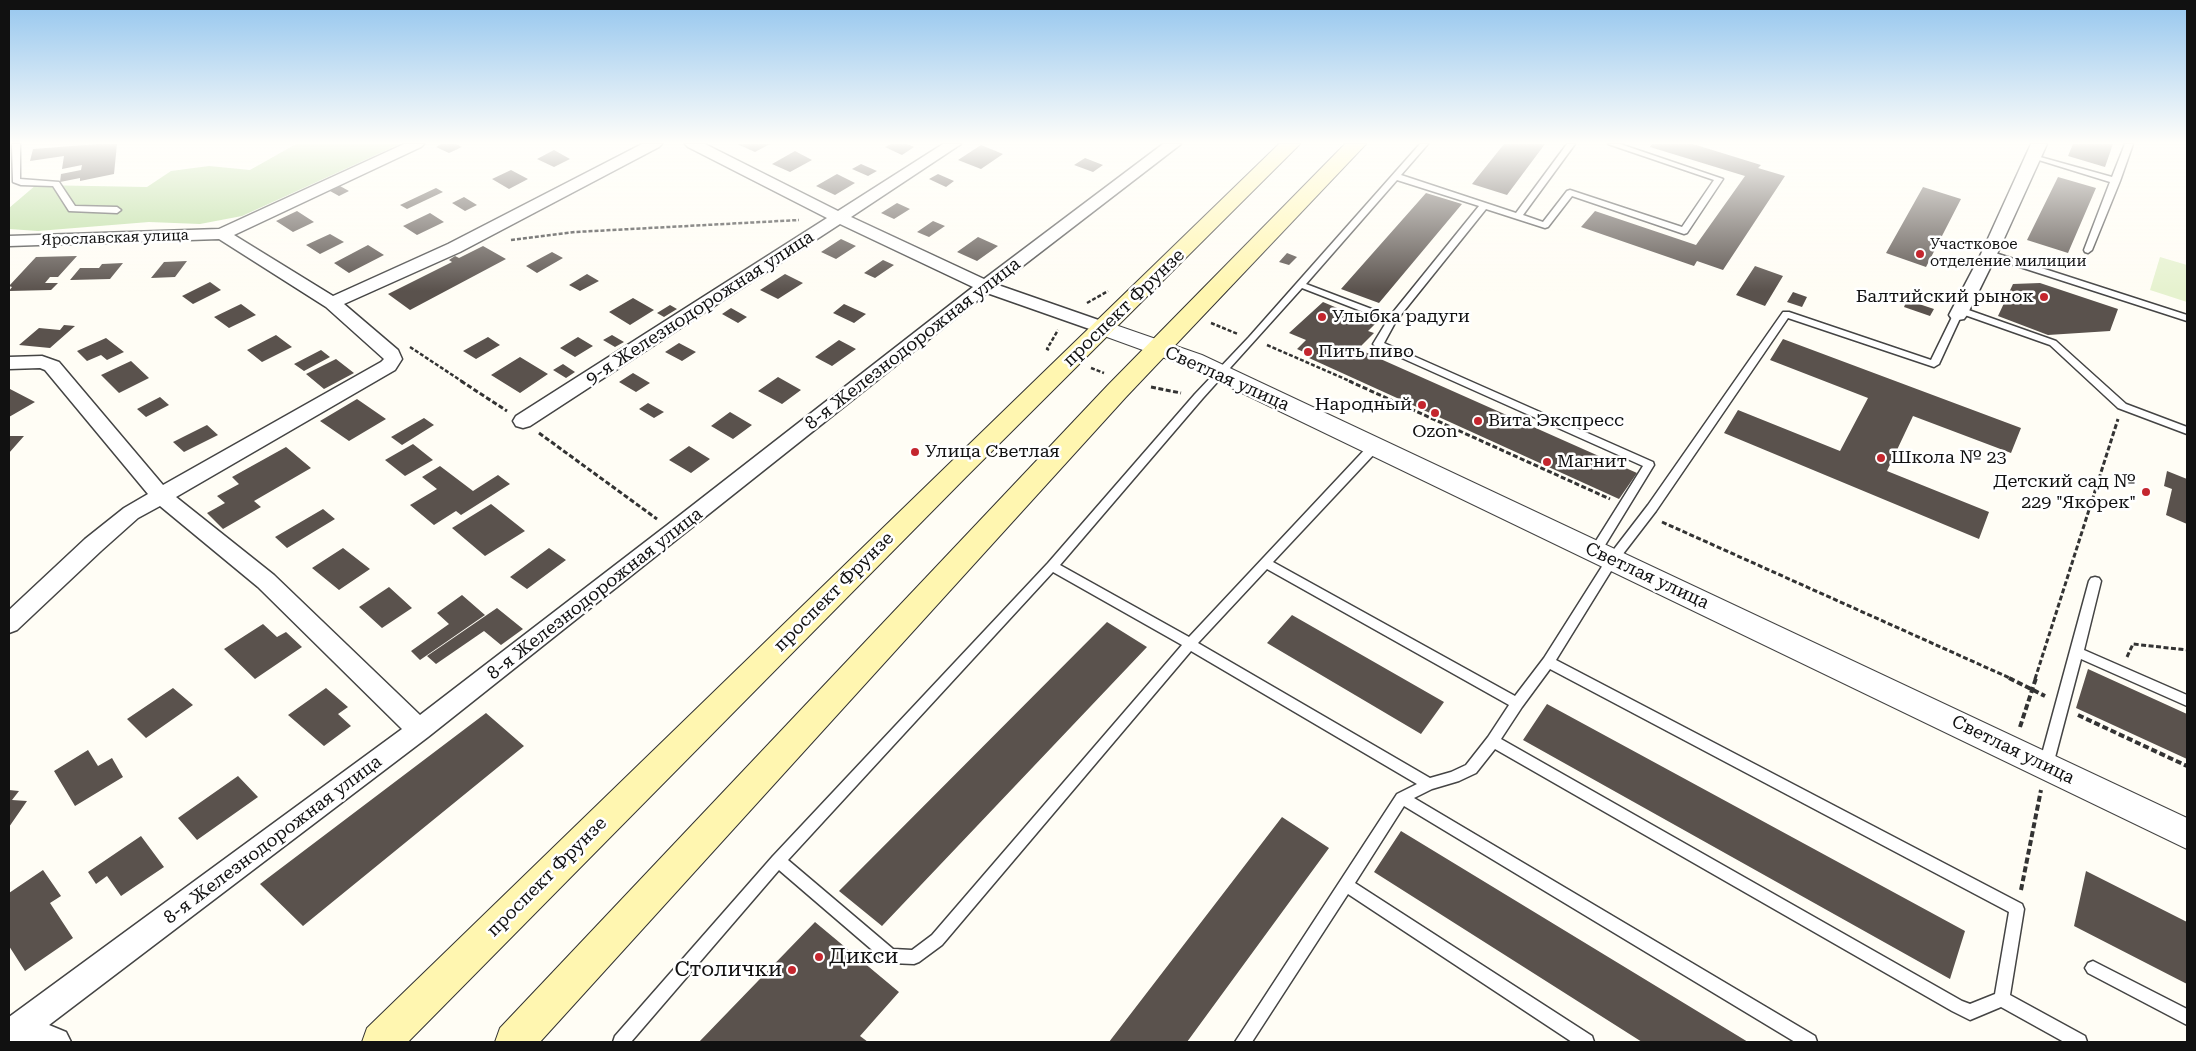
<!DOCTYPE html>
<html>
<head>
<meta charset="utf-8">
<style>
  body { margin:0 }
  #map { position:relative; width:2196px; height:1051px; overflow:hidden; background:#fffdf5; font-family:"Roboto Serif",serif }
  canvas { display:block }
  .frame { position:absolute; inset:0; border:10px solid #111; pointer-events:none }
</style>
</head>
<body>
<div id="map">
<canvas width="2196" height="1051"></canvas>
<div class="frame"></div>
</div>
<script>
const ctx = document.querySelector('canvas').getContext('2d');
ctx.lineJoin = 'round';
function paint(path, color) { ctx.fillStyle = color; ctx.fill(path, 'evenodd'); }
const shape = rows => new Path2D(rows.map(r => 'M' + r).join(''));
function strokePath(path, color, width, dash) { ctx.strokeStyle = color; ctx.lineWidth = width; ctx.lineCap = dash ? 'butt' : 'round'; ctx.setLineDash(dash || []); ctx.stroke(path); }
function label(font, color, halo, rows, align = 'center') {
  ctx.font = font + ' "Roboto Serif",serif'; ctx.lineWidth = 5; ctx.setLineDash([]); ctx.textBaseline = 'middle'; ctx.strokeStyle = halo; ctx.fillStyle = color; for (const [text, x, y, turn = 0] of rows) {
    ctx.save(); ctx.translate(x, y); ctx.rotate((+turn || 0) * Math.PI / 180); ctx.textAlign = isNaN(turn) ? turn : align; if (halo) ctx.strokeText(text, 0, 0); ctx.fillText(text, 0, 0); ctx.restore();
  }
}
const forest = shape([
  [296,144,400,144,242,216,200,224,149,222,38,231,9,229,9,208,36,185,147,187,171,171,209,166,250,170]
]);
const pitch = shape([
  [2160,257,2187,265,2187,302,2150,290]
]);
const building = shape([
  [98,144,117,144,114,174,80,181,80,178,60,182,61,174,81,170,82,165,62,169,64,156,30,161,33,149],
  [441,144,456,144,462,147,449,153,436,147],
  [737,144,770,144,755,152],
  [891,144,907,144,914,147,902,155,885,147],
  [1504,144,1545,144,1507,195,1472,184],
  [1652,144,1693,144,1761,165,1758,168,1785,176,1723,270,1697,261,1694,266,1581,227,1595,211,1696,245,1745,176,1650,147],
  [2073,144,2113,144,2105,167,2068,156],
  [981,145,1003,154,981,169,958,160],
  [554,150,570,159,554,167,537,159],
  [795,151,812,160,790,172,772,164],
  [1085,158,1103,165,1093,172,1074,165],
  [861,164,877,171,868,176,852,169],
  [511,170,528,179,509,189,492,179],
  [837,174,855,183,835,195,816,186],
  [938,174,954,181,946,187,929,179],
  [2058,177,2096,188,2068,253,2027,240],
  [340,186,349,191,339,196,330,191],
  [1923,187,1961,199,1926,267,1886,253],
  [436,188,443,192,407,209,400,205],
  [1426,193,1462,204,1379,303,1341,289],
  [464,197,477,205,465,211,452,203],
  [897,203,910,209,894,219,881,213],
  [297,211,314,222,293,232,276,221],
  [430,213,444,222,417,235,403,226],
  [933,221,945,226,929,237,917,232],
  [330,234,344,242,320,254,306,245],
  [978,237,998,246,977,261,957,252],
  [841,239,856,246,836,259,821,252],
  [368,245,384,255,349,273,334,263],
  [483,246,506,259,410,310,388,294,452,262,449,260,455,256,459,258],
  [552,252,563,258,537,273,526,266],
  [1287,253,1297,257,1289,265,1279,262],
  [77,256,58,277,50,277,45,283,58,283,51,290,9,291,12,287,9,286,36,257],
  [883,260,894,265,875,278,864,273],
  [187,261,175,277,151,278,164,262],
  [123,263,110,279,70,280,80,268,99,268,102,264],
  [1755,266,1783,276,1765,306,1736,295],
  [587,274,599,281,580,291,569,285],
  [785,274,803,283,778,299,760,290],
  [210,282,221,290,193,304,182,296],
  [2040,283,2118,309,2110,331,2048,335,1998,316,2013,284],
  [1793,292,1807,297,1802,307,1787,302],
  [633,298,654,310,630,325,609,312],
  [1907,300,1934,309,1930,316,1904,307],
  [1323,302,1375,324,1368,331,1374,333,1358,349,1637,473,1619,499,1309,358,1312,356,1297,349,1306,340,1289,333],
  [241,304,256,315,229,328,214,317],
  [844,304,866,314,854,323,833,313],
  [670,305,677,309,664,317,657,313],
  [731,308,747,317,738,323,722,314],
  [64,325,75,326,50,348,19,345,39,328,60,330],
  [276,335,292,347,262,362,247,350],
  [612,335,624,342,615,347,603,340],
  [488,337,500,345,476,359,463,351],
  [578,337,593,346,575,357,560,348],
  [106,338,124,352,107,360,101,355,87,361,77,351],
  [1783,339,2021,428,2011,453,1913,416,1887,471,1989,512,1979,539,1724,433,1738,410,1840,451,1868,398,1770,360],
  [839,340,856,349,832,366,815,357],
  [679,343,696,352,682,361,665,352],
  [321,350,330,357,304,371,294,364],
  [520,357,548,374,520,393,491,375],
  [336,359,354,373,324,389,306,374],
  [131,361,149,378,119,393,101,375],
  [563,364,575,372,566,378,553,370],
  [633,373,650,383,636,392,619,382],
  [778,377,801,390,782,404,758,391],
  [10,389,35,402,9,417,9,390],
  [160,397,169,405,146,417,137,409],
  [357,399,386,419,349,441,320,421],
  [648,403,664,412,654,418,639,409],
  [730,412,752,425,733,439,711,426],
  [424,418,434,425,402,445,391,437],
  [207,425,218,435,184,452,173,442],
  [9,436,24,436,9,453],
  [413,444,433,460,405,476,385,460],
  [689,446,710,459,691,473,669,460],
  [286,447,311,468,254,501,261,507,223,529,207,513,225,503,217,496,239,484,232,477],
  [440,466,473,491,498,475,510,484,461,515,456,511,434,525,410,505,437,489,422,477],
  [2167,471,2187,479,2187,524,2166,515,2172,489,2164,486],
  [491,504,525,531,485,556,452,528],
  [323,509,335,519,287,548,275,537],
  [343,548,370,569,339,590,312,568],
  [549,548,566,560,527,589,510,577],
  [389,587,412,608,382,628,359,607],
  [462,595,485,615,420,660,411,651,449,624,437,613],
  [497,608,523,629,501,645,484,631,436,664,427,656],
  [1292,615,1444,702,1421,734,1267,643],
  [1107,622,1147,647,882,926,839,891],
  [263,624,277,637,286,632,302,647,255,679,224,649],
  [2088,669,2187,714,2187,759,2076,708],
  [173,688,193,705,146,738,127,719],
  [326,688,348,707,338,714,351,726,324,746,288,715],
  [1547,704,1965,931,1950,979,1523,740],
  [486,713,524,746,303,926,260,884],
  [88,750,98,766,112,758,123,777,75,806,54,771],
  [238,776,258,797,197,840,178,818],
  [9,790,19,791,12,800,27,801,9,827],
  [1282,817,1329,848,1187,1042,1109,1042],
  [1401,831,1748,1042,1642,1042,1374,872],
  [141,836,164,867,121,896,107,876,96,884,88,872],
  [43,870,61,896,50,903,73,938,25,971,9,946,9,893],
  [2086,871,2187,922,2187,984,2074,926],
  [815,922,899,992,860,1036,868,1042,699,1042]
]);
const pathFar2 = shape([
  [511,240,575,232,799,220],
  [1087,303,1108,291],
  [1211,323,1238,334],
  [1267,345,1352,382],
  [410,347,463,382],
  [1049,350,1047,349,1058,330],
  [1091,368,1104,373]
]);
const pathFar1 = shape([
  [461,381,507,411],
  [1349,381,1610,499],
  [1151,387,1181,393],
  [539,433,657,519],
  [1662,522,2012,679],
  [2127,657,2133,644,2187,650],
  [2035,679,2118,419]
]);
const path = shape([
  [2009,678,2045,696],
  [2078,715,2187,766],
  [2020,727,2036,678],
  [2021,890,2041,790]
]);
const service = shape([
  [12,144,20,144,20,179,59,182,75,206,117,207,121,210,117,213,69,211,53,186,21,185,13,182,12,144],
  [1420,144,1428,144,1401,175,1516,213,1567,144,1575,144,1523,215,1543,222,1567,191,1570,190,1682,227,1714,180,1608,144,1620,144,1723,179,1687,233,1684,234,1572,196,1548,227,1545,228,1486,209,1396,321,1384,343,1653,462,1654,465,1599,555,1591,555,1589,552,1643,466,1375,346,1373,344,1387,321,1302,288,1203,398,1060,565,1189,637,1370,444,1378,444,1379,447,1378,450,1273,562,1515,696,1544,658,1608,557,1648,505,1783,312,1789,312,1931,360,1953,315,1957,312,1955,310,1960,307,2056,341,2126,404,2187,427,2187,434,2118,408,2050,345,1962,314,1939,364,1934,367,1788,318,1656,511,1616,563,1556,660,2022,904,2024,909,2010,995,2085,1036,2087,1042,2064,1042,2001,1007,1970,1020,1952,1011,1495,749,1476,773,1459,781,1432,789,1414,798,1815,1036,1817,1042,1795,1042,1404,806,1355,883,1592,1036,1594,1042,1572,1042,1348,894,1252,1042,1235,1042,1397,794,1417,784,1191,651,942,945,919,962,914,964,890,963,885,961,779,870,631,1042,613,1042,615,1036,773,856,1048,563,1195,394,1249,337,1420,144],
  [1397,180,1479,206,1390,316,1306,284,1397,180],
  [1267,569,1509,705,1488,737,1466,765,1451,772,1430,778,1198,643,1267,569],
  [1053,572,1182,645,932,935,912,950,893,949,788,860,1053,572],
  [1550,669,2009,912,1995,994,1970,1004,1962,1001,1501,739,1522,707,1550,669],
  [2125,144,2133,144,2120,181,2092,250,2088,253,2085,252,2084,250,2110,182,2029,157,2033,155,2112,177,2125,144],
  [1989,251,2187,315,2187,321,1986,256,1985,254,1989,251],
  [2095,577,2099,578,2101,581,2084,650,2187,695,2187,706,2081,659,2053,765,2051,769,2046,771,2041,769,2039,765,2089,581,2091,578,2095,577],
  [2093,961,2187,1009,2187,1025,2088,973,2085,968,2088,963,2093,961]
]);
const minor = shape([
  [404,144,424,144,421,147,234,235,333,296,448,244,642,144,662,144,659,147,460,252,344,304,398,350,402,359,395,370,176,497,274,575,420,715,666,526,973,287,840,224,530,426,523,428,516,426,513,421,516,416,827,218,688,147,685,144,705,144,838,211,943,144,961,144,851,217,984,279,1163,144,1181,144,998,285,1110,324,1113,328,1110,332,1104,334,1098,332,987,293,428,737,49,1025,66,1032,71,1042,9,1042,9,1017,402,729,258,587,160,506,138,518,101,551,17,630,9,633,9,610,85,539,124,508,148,494,45,370,40,368,9,369,9,357,42,356,59,362,163,485,381,362,384,359,326,307,219,239,9,246,9,236,219,229,404,144],
  [2031,144,2047,144,1997,254,1967,315,1964,319,1958,320,1952,319,1949,315,1981,254,2031,144]
]);
const tertiary = shape([
  [1104,321,1202,355,2187,818,2187,849,1184,365,1096,333,1092,328,1096,323,1104,321]
]);
const secondary = shape([
  [1279,144,1300,144,967,476,408,1042,362,1042,367,1028,1279,144],
  [1345,144,1366,144,1126,397,540,1042,495,1042,500,1028,1108,385,1345,144]
]);
const markers = [
  [1920,254,5,"#c4262e"],
  [2044,297,5,"#c4262e"],
  [1322,317,5,"#c4262e"],
  [1308,352,5,"#c4262e"],
  [1422,405,5,"#c4262e"],
  [1435,413,5,"#c4262e"],
  [1478,421,5,"#c4262e"],
  [915,452,5,"#c4262e"],
  [1881,458,5,"#c4262e"],
  [1547,462,5,"#c4262e"],
  [2146,492,5,"#c4262e"],
  [819,957,5,"#c4262e"],
  [792,970,5,"#c4262e"]
];
const farStreetnames = [
  ["Ярославская улица",115,238,-2]
];
const farPoinames = [
  ["Участковое",1930,245],
  ["отделение милиции",1930,262]
];
const poiNames = [
  ["Балтийский рынок",2034,297,"right"],
  ["Улыбка радуги",1332,317],
  ["Пить пиво",1318,352],
  ["Народный",1412,405,"right"],
  ["Вита Экспресс",1488,421],
  ["Ozon",1435,432,"center"],
  ["Улица Светлая",925,452],
  ["Школа № 23",1891,458],
  ["Магнит",1557,462],
  ["Детский сад №",2136,482,"right"],
  ["229 \"Якорек\"",2136,503,"right"]
];
const streetNames = [
  ["9-я Железнодорожная улица",700,308,-33],
  ["проспект Фрунзе",1124,308,-44],
  ["8-я Железнодорожная улица",913,344,-38],
  ["Светлая улица",1227,379,24],
  ["Светлая улица",1647,576,25],
  ["проспект Фрунзе",834,592,-45],
  ["8-я Железнодорожная улица",595,594,-38],
  ["Светлая улица",2013,750,26],
  ["8-я Железнодорожная улица",273,840,-37],
  ["проспект Фрунзе",547,877,-45]
];
const nearPoinames = [
  ["Дикси",829,957],
  ["Столички",782,970,"right"]
];
paint(forest, '#b9dc9c');
paint(pitch, '#e6f2cf');
paint(building, '#5a524d');
strokePath(service, '#444', 3);
strokePath(minor, '#444', 3);
strokePath(tertiary, '#444', 2);
strokePath(secondary, '#333', 2);
strokePath(pathFar2, '#333', 2.5, [4, 2]);
strokePath(pathFar1, '#333', 3, [5, 2.5]);
strokePath(path, '#333', 4, [6, 3]);
paint(service, '#fff');
paint(minor, '#fff');
paint(tertiary, '#fff');
paint(secondary, '#fff6b0');
const sky = ctx.createLinearGradient(0, 0, 0, 291);
sky.addColorStop(0, '#95c6ee');
sky.addColorStop(0.49, '#fffefa');
sky.addColorStop(1, '#fffefa00');
ctx.fillStyle = sky;
ctx.fillRect(0, 0, 2196, 291);
for (const [x, y, r, color] of markers) { const dot = new Path2D(); dot.arc(x, y, r, 0, 2 * Math.PI); ctx.fillStyle = color; ctx.fill(dot); strokePath(dot, '#fff', 2); }
label('15px', '#111', '#fff', farStreetnames);
label('15px', '#111', '#fff', farPoinames, 'left');
label('18px', '#111', '#fff', poiNames, 'left');
label('18px', '#111', '#fff', streetNames);
label('21px', '#111', '#fff', nearPoinames, 'left');
</script>
</body>
</html>
